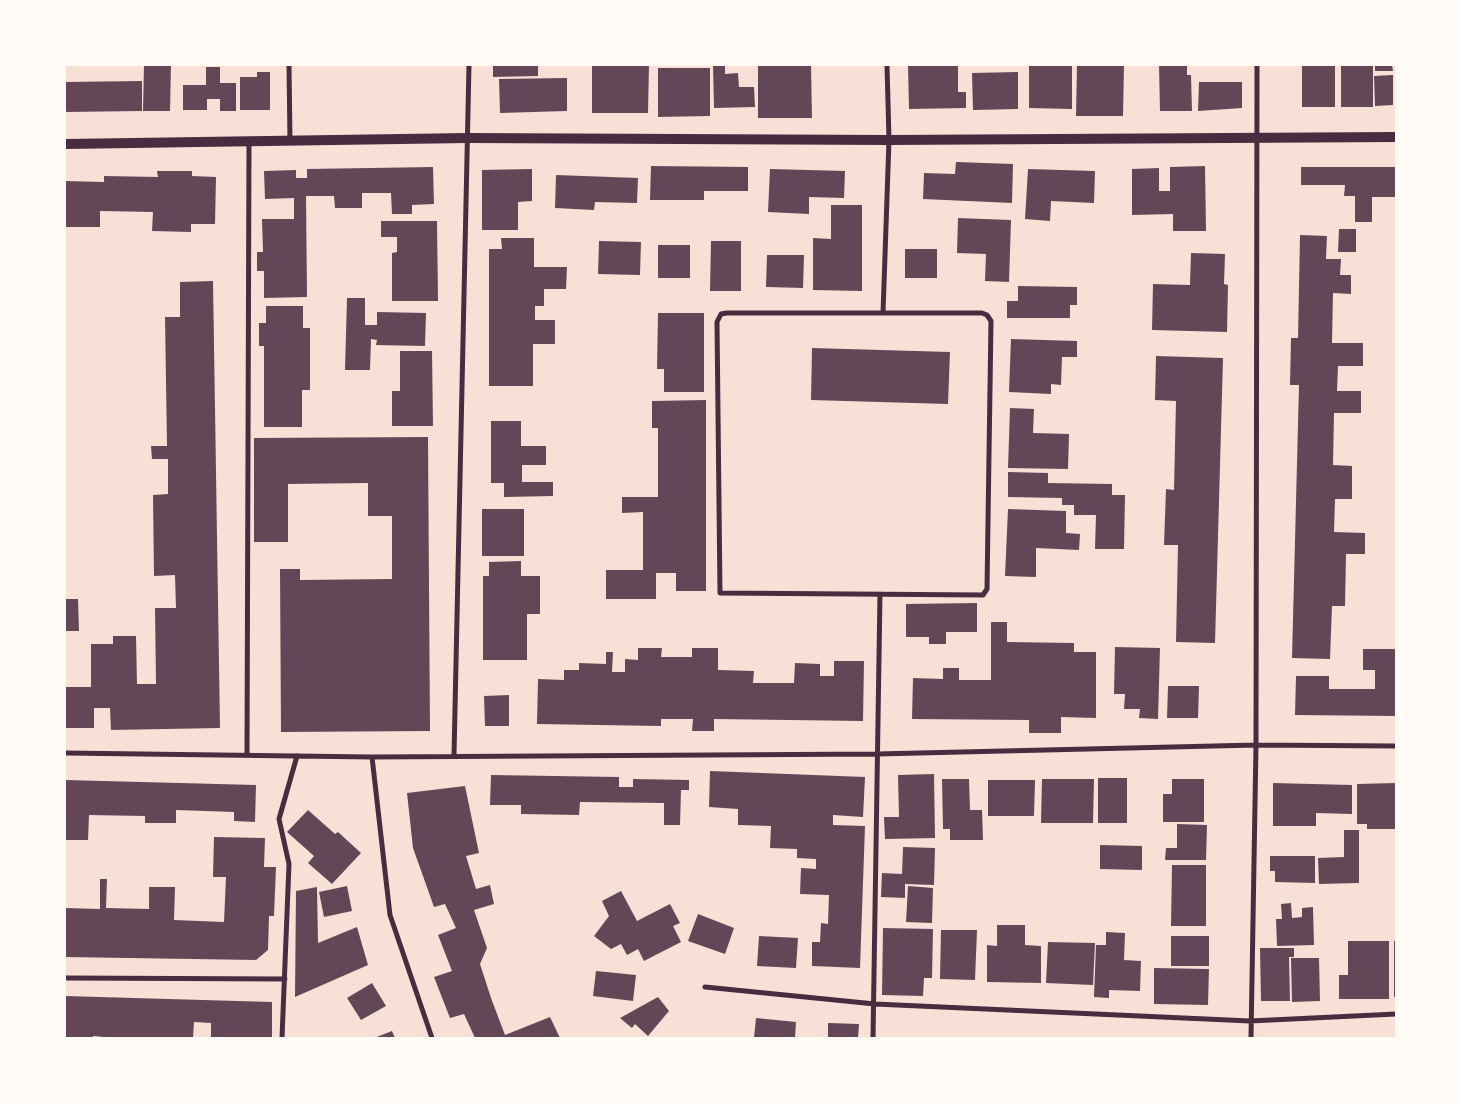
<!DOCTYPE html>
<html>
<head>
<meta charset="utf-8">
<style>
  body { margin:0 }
  #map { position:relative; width:1461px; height:1103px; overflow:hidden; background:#f7e1d7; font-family:Figtree,sans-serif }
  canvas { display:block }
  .frame { position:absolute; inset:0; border:66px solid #fffaf5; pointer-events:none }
</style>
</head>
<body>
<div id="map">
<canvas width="1461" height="1103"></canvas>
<div class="frame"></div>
</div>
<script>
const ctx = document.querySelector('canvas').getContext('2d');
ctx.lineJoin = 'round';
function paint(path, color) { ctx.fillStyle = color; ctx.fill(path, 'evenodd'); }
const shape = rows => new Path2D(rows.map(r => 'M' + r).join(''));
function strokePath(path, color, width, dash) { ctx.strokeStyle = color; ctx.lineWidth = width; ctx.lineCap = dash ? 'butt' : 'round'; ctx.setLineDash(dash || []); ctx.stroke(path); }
const building = shape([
  [144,65,171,65,170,111,143,111],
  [493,65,538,65,538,76,493,77],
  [592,65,649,65,648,113,592,113],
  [713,65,725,65,725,74,738,73,739,87,754,87,755,107,714,108],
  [758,65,811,65,812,118,758,118],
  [908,65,958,65,958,92,966,92,966,108,909,109],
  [1029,65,1072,65,1072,109,1029,108],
  [1077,65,1124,65,1123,116,1076,116],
  [1159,65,1187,65,1187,75,1191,75,1192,111,1160,111],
  [1341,65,1373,65,1373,107,1341,107],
  [1375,65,1392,65,1393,71,1375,71],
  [1302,66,1335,66,1335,107,1302,107],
  [206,67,220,67,220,83,236,83,236,111,220,111,220,99,207,99,207,110,183,110,183,85,206,85],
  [658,68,710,68,710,116,658,117],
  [257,72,270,72,270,110,240,110,240,77,257,77],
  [1018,72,1018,109,973,110,972,73],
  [1393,75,1393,105,1375,106,1374,76],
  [567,78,567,111,500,113,499,79],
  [142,81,142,111,65,112,65,82],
  [1199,82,1242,82,1242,108,1198,111],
  [956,162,1013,164,1012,203,923,199,924,173,955,174],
  [651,166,748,167,748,191,704,191,704,200,650,200],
  [1205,166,1206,231,1173,231,1173,214,1132,215,1132,169,1159,168,1159,191,1170,191,1170,167],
  [433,167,434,204,412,205,412,214,392,214,391,193,362,193,362,208,335,208,334,196,306,196,307,297,264,298,264,271,257,271,257,252,263,252,262,219,294,219,294,198,265,199,264,171,296,170,296,178,307,178,307,169],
  [1301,167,1396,167,1396,197,1372,197,1372,222,1355,222,1355,196,1344,196,1345,185,1301,185],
  [532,169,532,201,518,202,518,230,482,230,482,170],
  [770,169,845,171,844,198,809,197,809,214,768,212],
  [1028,169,1095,171,1094,203,1051,201,1050,221,1025,219],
  [157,171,192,171,192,176,216,177,215,224,191,224,191,232,152,231,153,212,100,211,100,227,65,227,65,181,104,182,104,176,158,177],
  [556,175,638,178,637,203,595,202,594,210,555,208],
  [831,205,862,205,862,291,813,290,813,238,831,239],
  [958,218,1011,220,1009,282,985,281,986,254,957,253],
  [381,221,437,221,438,301,392,301,392,253,397,252,397,237,381,237],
  [1339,229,1356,229,1356,252,1338,252],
  [1300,235,1327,236,1326,259,1341,259,1340,275,1351,275,1351,294,1333,293,1332,343,1363,343,1363,366,1338,366,1337,391,1361,391,1361,413,1334,413,1333,465,1352,466,1352,499,1335,499,1334,532,1365,533,1365,554,1346,554,1345,606,1332,606,1330,659,1292,658,1299,385,1290,385,1291,338,1298,338],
  [501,238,534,238,534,267,567,267,566,289,544,289,544,306,535,306,535,320,555,320,555,344,533,344,533,386,489,386,489,249,502,249],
  [599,241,641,242,640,275,598,274],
  [711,241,741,241,741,291,710,291],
  [658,245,690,245,690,278,658,278],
  [905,249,937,249,937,278,905,278],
  [1191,253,1225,254,1224,284,1228,285,1227,332,1152,330,1153,284,1190,285],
  [767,255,804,255,803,288,766,287],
  [213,281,220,728,111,730,110,708,94,708,94,728,65,728,65,687,91,687,91,644,113,644,113,636,136,636,137,684,156,684,155,608,176,608,175,575,154,576,153,495,168,494,168,459,152,459,151,446,167,446,165,317,180,317,180,282],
  [1018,286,1077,287,1077,305,1070,305,1070,318,1007,318,1007,301,1018,301],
  [347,298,365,298,365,325,377,325,377,312,426,313,425,346,376,345,377,340,371,339,370,370,345,370],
  [266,306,303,306,303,328,310,328,310,390,302,390,302,427,264,427,264,346,259,346,259,323,266,323],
  [658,313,704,313,704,392,664,392,664,369,657,369],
  [1011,339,1077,341,1077,357,1062,357,1061,385,1051,384,1051,394,1009,392],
  [812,348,950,352,948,404,811,400],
  [400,351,432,351,433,426,392,426,392,391,400,391],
  [1156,356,1223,358,1215,643,1176,642,1178,545,1164,545,1166,489,1174,490,1176,401,1155,400],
  [706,400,706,591,676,591,676,573,656,573,656,599,606,599,606,570,643,570,643,512,622,513,622,497,658,497,658,428,652,428,652,401],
  [1010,408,1034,409,1033,433,1069,434,1068,469,1008,468],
  [491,421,521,421,521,446,546,446,546,465,522,465,522,482,553,482,553,496,504,497,504,483,491,483],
  [428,437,430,731,281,732,280,569,300,569,300,580,392,579,392,516,368,516,368,483,288,484,288,542,254,542,254,438],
  [1008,472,1048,473,1048,483,1112,484,1112,495,1125,495,1124,549,1095,549,1096,515,1074,515,1074,505,1062,505,1062,498,1008,497],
  [482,509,524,509,524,556,482,556],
  [1008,509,1066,511,1066,533,1080,534,1079,550,1036,548,1036,577,1005,576],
  [521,561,521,576,540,576,540,614,527,614,527,660,483,660,483,576,489,576,489,562],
  [65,599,78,599,79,631,65,631],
  [977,603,977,632,946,632,946,644,929,644,929,637,906,637,906,604],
  [991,622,1007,622,1007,642,1074,643,1074,652,1096,652,1096,718,1061,717,1061,733,1029,733,1029,720,912,719,913,678,943,679,943,668,959,668,959,680,991,680],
  [1115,647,1160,648,1158,719,1139,718,1140,709,1124,709,1125,694,1114,694],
  [638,648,662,648,661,657,692,657,692,648,718,648,718,670,754,671,753,683,794,683,795,663,820,664,820,676,834,676,834,661,864,661,863,721,714,719,714,731,692,731,693,719,661,719,661,726,537,724,538,679,564,680,564,670,579,670,579,663,606,664,606,652,613,652,612,672,625,672,625,659,638,660],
  [1363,649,1396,649,1396,716,1295,715,1296,676,1329,676,1329,689,1375,689,1375,670,1363,670],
  [1168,686,1199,686,1198,718,1167,718],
  [509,695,509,726,485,726,484,696],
  [710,771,865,777,863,817,833,815,833,825,865,826,860,968,812,966,812,942,820,942,821,923,828,924,829,895,800,894,801,868,816,869,816,859,797,858,797,849,770,848,771,826,738,825,738,809,709,807],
  [934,774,935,838,885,839,884,817,899,817,898,775],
  [491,775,619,777,619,787,633,787,633,779,689,780,689,790,681,790,680,825,664,825,664,803,580,802,579,815,521,814,521,805,490,805],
  [1098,778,1127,778,1127,823,1098,823],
  [942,779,969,779,970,810,982,810,983,840,950,840,950,829,943,829],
  [1042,779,1094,779,1093,823,1041,823],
  [1172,779,1204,779,1204,822,1163,822,1163,794,1172,794],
  [65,780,256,785,255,822,234,821,234,812,176,810,176,823,145,823,145,816,89,815,88,840,65,840],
  [988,780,1035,780,1034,816,988,816],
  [1273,783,1352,785,1352,814,1316,813,1316,826,1273,826],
  [1396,783,1396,829,1367,829,1367,824,1357,824,1357,784],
  [465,786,479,853,466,856,476,889,490,885,494,904,474,910,487,948,480,964,491,998,505,1035,550,1017,560,1038,475,1038,464,1014,450,1018,434,977,452,971,438,935,456,928,445,904,434,907,413,848,407,793],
  [308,810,335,834,338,832,361,853,332,884,308,863,314,856,287,832],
  [1177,824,1207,825,1206,860,1165,860,1166,848,1177,848],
  [1344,830,1359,830,1359,883,1319,884,1318,858,1344,857],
  [214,837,265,838,264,867,276,867,274,916,269,916,268,950,256,960,65,957,65,908,100,909,100,879,107,879,106,908,149,909,149,887,175,887,174,920,224,922,226,877,213,877],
  [1100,845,1142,846,1142,870,1100,869],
  [903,847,935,848,934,885,905,884,905,898,881,897,882,873,902,874],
  [1270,856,1315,856,1315,883,1275,882,1275,871,1270,871],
  [1172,865,1206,865,1206,926,1171,926],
  [347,886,352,911,324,917,319,892],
  [908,886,933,888,932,923,906,922],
  [317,887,318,943,357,927,368,965,295,997,296,891],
  [621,891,637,921,670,904,680,923,673,926,681,942,644,961,638,949,627,955,621,944,611,949,594,936,609,916,602,901],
  [1291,903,1292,918,1302,917,1302,908,1313,907,1314,945,1277,946,1276,919,1282,919,1281,904],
  [698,914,734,928,725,954,688,941],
  [997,925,1025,925,1025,945,1041,946,1041,983,987,982,987,945,997,946],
  [883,928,933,929,932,978,924,978,923,996,882,995],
  [941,930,977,930,975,980,940,979],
  [1106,932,1125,933,1124,960,1141,961,1140,991,1109,990,1109,998,1094,997,1096,945,1106,945],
  [759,936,798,938,796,968,757,966],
  [1171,936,1209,936,1209,966,1171,966],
  [1348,941,1389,941,1389,999,1339,999,1339,975,1348,975],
  [1394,941,1396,941,1396,997,1394,997],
  [1048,942,1095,943,1093,985,1046,983],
  [1260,948,1294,948,1294,957,1289,957,1290,1001,1261,1001],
  [1291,958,1319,958,1320,1001,1292,1002],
  [1154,968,1209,969,1208,1005,1154,1004],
  [596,971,636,975,633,1001,593,996],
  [372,983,386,1006,361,1020,347,998],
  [65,996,272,1002,272,1038,211,1038,211,1023,194,1022,193,1038,115,1038,93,1036,93,1038,65,1038],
  [658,997,669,1011,648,1036,635,1024,632,1028,620,1018],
  [756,1018,796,1022,795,1038,754,1038],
  [828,1023,859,1024,858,1038,828,1038],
  [392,1031,395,1038,374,1038]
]);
const minor = shape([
  [289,65,290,141],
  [727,313,982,313,987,315,991,321,987,589,983,595,720,593,717,322,721,314,727,313],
  [883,313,889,140,887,65],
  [65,753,372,757,877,754,1256,745,1396,746],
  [247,754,249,142],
  [454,755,469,65],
  [372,757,390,915,432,1038],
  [65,978,285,979],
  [705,987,875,1004,1250,1021,1396,1014],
  [282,1038,289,864,279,819,297,756],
  [873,1038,880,594],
  [1251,1038,1256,745,1257,65]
]);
const secondary = shape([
  [65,144,468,138,889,140,1396,137]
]);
paint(building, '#644757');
strokePath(minor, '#4a2c40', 5);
strokePath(secondary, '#4a2c40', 10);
</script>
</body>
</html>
